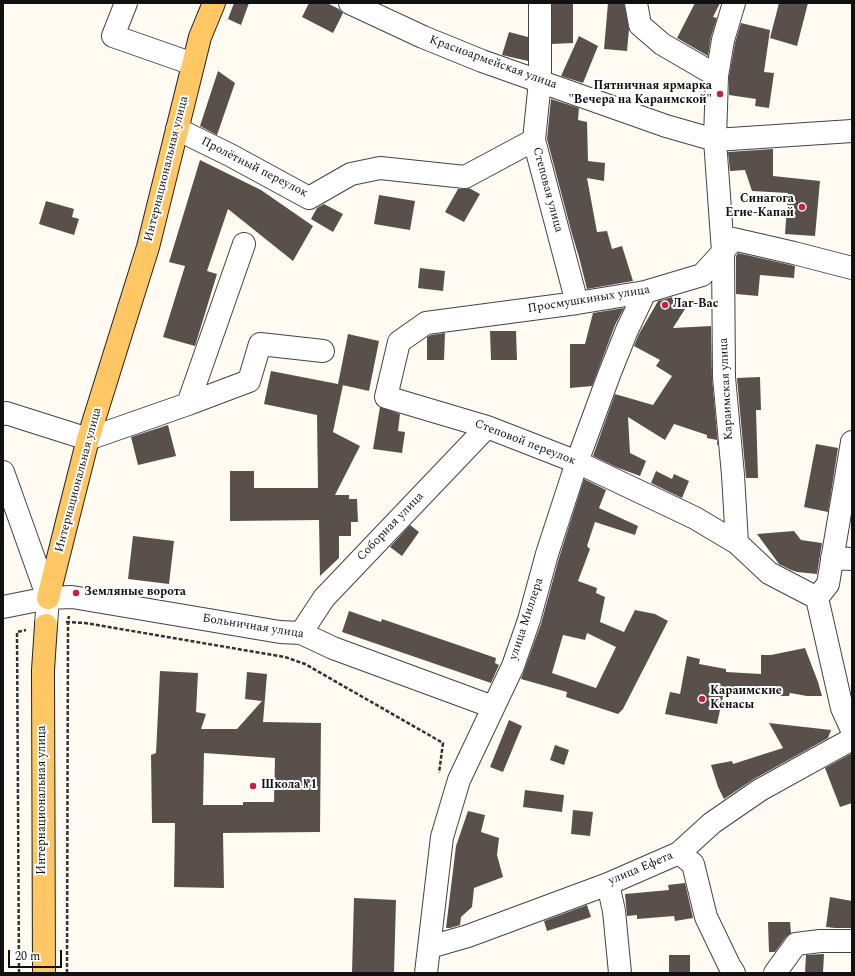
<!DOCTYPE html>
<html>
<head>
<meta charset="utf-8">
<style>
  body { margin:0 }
  #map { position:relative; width:855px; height:976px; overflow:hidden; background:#fffbf2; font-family:Spectral,serif }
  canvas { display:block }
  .frame { position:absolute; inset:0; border:4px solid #101010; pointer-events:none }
  .scale { position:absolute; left:8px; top:950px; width:54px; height:18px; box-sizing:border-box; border:2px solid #101010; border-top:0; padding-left:5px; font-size:12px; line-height:14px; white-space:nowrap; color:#101010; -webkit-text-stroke:3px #fff; paint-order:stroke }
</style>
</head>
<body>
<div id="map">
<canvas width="855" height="976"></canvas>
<div class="frame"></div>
<div class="scale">20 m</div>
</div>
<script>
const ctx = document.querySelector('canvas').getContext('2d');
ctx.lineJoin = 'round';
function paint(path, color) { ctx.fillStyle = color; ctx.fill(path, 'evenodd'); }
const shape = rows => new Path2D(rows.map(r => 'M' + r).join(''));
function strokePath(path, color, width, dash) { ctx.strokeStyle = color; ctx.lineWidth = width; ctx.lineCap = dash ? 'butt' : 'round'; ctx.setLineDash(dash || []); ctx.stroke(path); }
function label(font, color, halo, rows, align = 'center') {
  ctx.font = font + ' Spectral,serif'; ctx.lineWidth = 4; ctx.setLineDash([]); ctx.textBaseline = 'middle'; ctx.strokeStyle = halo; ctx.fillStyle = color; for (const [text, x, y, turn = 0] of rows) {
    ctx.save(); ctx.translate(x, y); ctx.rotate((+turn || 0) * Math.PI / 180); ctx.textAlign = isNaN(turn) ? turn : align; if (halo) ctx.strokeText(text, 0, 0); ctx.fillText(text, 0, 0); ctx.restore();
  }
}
const building = shape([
  [234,3,249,3,241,25,228,19],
  [309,3,327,3,339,9,343,13,333,33,302,17],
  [552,3,573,3,573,43,552,44],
  [608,3,624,3,629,29,627,51,604,49],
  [695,3,720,3,713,17,717,18,711,37,708,56,677,38],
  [779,3,808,3,797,46,770,38],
  [741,23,770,30,764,72,774,73,769,108,755,106,756,99,729,95,729,77,735,43],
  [509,32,528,37,528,61,502,55],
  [579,36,598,46,583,83,561,76],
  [218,71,235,83,217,135,200,126],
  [551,99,579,108,578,120,587,122,588,161,605,163,604,181,587,178,597,232,607,231,612,249,622,246,633,281,587,289,579,257,572,234,547,139],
  [773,149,773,176,820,181,815,236,785,234,788,193,752,191,745,170,730,171,728,152],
  [200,160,261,190,313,226,293,261,228,209,207,271,217,274,195,346,163,337,185,266,169,262],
  [469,188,480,194,464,222,445,212,458,189,464,189],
  [379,195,415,201,410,230,374,224],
  [46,201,74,209,72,217,79,219,74,235,39,224],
  [324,204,343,214,333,232,311,219,317,208],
  [738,253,795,266,794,278,760,275,758,296,736,294,736,256],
  [420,268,445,271,443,291,418,288],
  [676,296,685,301,685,309,673,328,711,326,712,378,718,445,717,445,717,440,707,438,707,435,674,424,665,440,628,417,630,453,646,461,640,476,616,467,593,456,615,394,653,405,672,376,656,366,660,360,634,346,639,334,658,301],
  [624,308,615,325,592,386,570,388,570,344,585,344,593,313],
  [490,331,516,331,517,360,491,360],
  [445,333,444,360,427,360,427,337,431,335],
  [348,334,379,341,369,391,338,384],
  [271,371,343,385,333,432,360,446,335,495,349,495,349,499,357,499,358,522,351,522,351,536,339,536,339,558,320,576,319,520,230,521,230,471,254,471,254,488,318,488,317,415,264,404],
  [760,377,761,410,756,410,758,478,746,478,737,378],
  [380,407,400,414,398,431,405,432,402,453,373,449],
  [168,425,176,456,138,465,131,437],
  [816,444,838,448,828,512,804,507],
  [656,471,672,479,674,474,689,481,682,498,651,483],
  [584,479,606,490,599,508,638,526,635,535,595,522,587,546,590,549,578,581,597,588,596,593,605,597,600,622,624,632,635,610,655,614,668,621,623,709,618,714,566,697,567,692,521,679,541,624,559,558],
  [587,633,616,647,596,688,552,673,563,635,585,640],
  [410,525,419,532,402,556,390,547],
  [794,531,801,540,822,543,817,574,797,572,791,570,779,564,757,534],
  [133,536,174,541,169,584,128,579],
  [349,611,381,622,382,619,496,658,495,663,499,665,491,683,342,632],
  [805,648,818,682,822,696,807,696,790,693,789,696,778,696,725,687,717,724,665,714,670,692,680,694,687,656,700,659,699,664,726,669,726,672,761,674,761,655,771,655],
  [160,671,198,673,196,712,206,714,201,729,237,729,262,701,245,699,247,672,267,674,263,722,321,723,320,832,223,833,224,888,174,887,175,823,152,823,151,755,156,753],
  [204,753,275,758,274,802,243,802,243,805,203,805],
  [509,720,522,726,503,772,490,767],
  [769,723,831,730,828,738,754,779,724,799,718,787,711,765,732,761,733,764,783,748],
  [555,745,569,750,564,765,550,760],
  [852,753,852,803,840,807,825,768],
  [525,790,564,795,562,812,523,807],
  [573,810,593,812,590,836,571,834],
  [468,811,485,815,481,832,499,838,497,855,503,877,474,888,472,907,461,917,460,925,450,928,446,928,456,846],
  [685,883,693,918,675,921,674,916,637,919,637,915,627,916,625,894,669,890,668,885],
  [830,897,852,901,852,928,835,928,826,927],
  [354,898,396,900,394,973,352,973],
  [587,905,591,917,547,931,544,921],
  [768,922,790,922,791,933,786,937,775,952,769,952],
  [824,954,823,973,805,973,806,955],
  [669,955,690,955,690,973,669,973]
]);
const path = shape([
  [66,622,85,623,285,657,305,664,443,743,439,773],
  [19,973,17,632,26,630],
  [67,973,68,621,69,616]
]);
const minor = shape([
  [126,3,113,36,193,64],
  [350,3,423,37,482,61,666,126,715,140,852,131],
  [540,3,540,81,534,140,577,303],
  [636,3,640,25,662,44,717,76],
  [734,3,723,40,717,76,715,140,723,252,724,377,733,475,737,543,769,573,817,598,842,708,852,730],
  [177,129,230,155,309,198,351,174,380,168,465,177,534,140],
  [188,404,249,381,260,344,323,351],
  [3,414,6,413,88,439,188,404,244,244],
  [3,472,48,598,46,625],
  [737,543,695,518,577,462,487,427,386,397,399,342,426,323,577,303,645,292,702,275,723,252,733,239,794,253,852,268],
  [832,558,852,559],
  [817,598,828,584,852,442],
  [3,607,48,598,72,597,280,632,301,633,333,648,493,707],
  [301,633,324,598,487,427],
  [679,853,693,864,706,917,729,965,734,973],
  [608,884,614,911,620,973],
  [430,947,468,936,608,884,679,853,712,823,760,790,852,739],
  [426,973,442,837,459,780,513,666,529,620,547,554,577,462,609,375,627,330,645,292],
  [775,973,796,944,820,941,852,941]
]);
const major = shape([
  [48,598,68,518,88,439,148,247,200,37,214,3],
  [44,973,43,670,46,625]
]);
const markers = [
  [720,94,4,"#c7203b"],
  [802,207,4,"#c7203b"],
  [665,305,4,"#c7203b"],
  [76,593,4,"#c7203b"],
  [702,699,4,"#c7203b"],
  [253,786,4,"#c7203b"]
];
const streetNames = [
  ["Красноармейская улица",493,63,20],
  ["Пролётный переулок",254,168,27],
  ["Интернациональная улица",167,169,-76],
  ["Степовая улица",547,190,75],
  ["Просмушкиных улица",589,300,-9],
  ["Караимская улица",727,389,-93],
  ["Степовой переулок",525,443,21],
  ["Интернациональная улица",79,480,-75],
  ["Соборная улица",391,527,-46],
  ["улица Миллера",527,619,-72],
  ["Больничная улица",253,627,9],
  ["Интернациональная улица",43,800,-90],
  ["улица Ефета",641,869,-23]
];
const poiNames = [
  ["Пятничная ярмарка",712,87,"right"],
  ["\"Вечера на Караимской\"",712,101,"right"],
  ["Синагога",794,200,"right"],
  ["Егие-Капай",794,214,"right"],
  ["Лаг-Вас",673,305],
  ["Земляные ворота",84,593],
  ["Караимские",710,692],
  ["Кенасы",710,706],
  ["Школа №1",261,786]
];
paint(building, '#594f4b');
strokePath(minor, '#434343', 24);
strokePath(major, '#212121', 24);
strokePath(path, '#323232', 2.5, [4, 2]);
strokePath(minor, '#fff', 22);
strokePath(major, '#fec763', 22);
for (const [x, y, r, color] of markers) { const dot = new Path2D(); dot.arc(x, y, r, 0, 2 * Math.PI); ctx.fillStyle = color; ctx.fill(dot); strokePath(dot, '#fff', 1.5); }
label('12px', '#101010', '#fff', streetNames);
label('bold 12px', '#101010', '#fff', poiNames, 'left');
</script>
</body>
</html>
